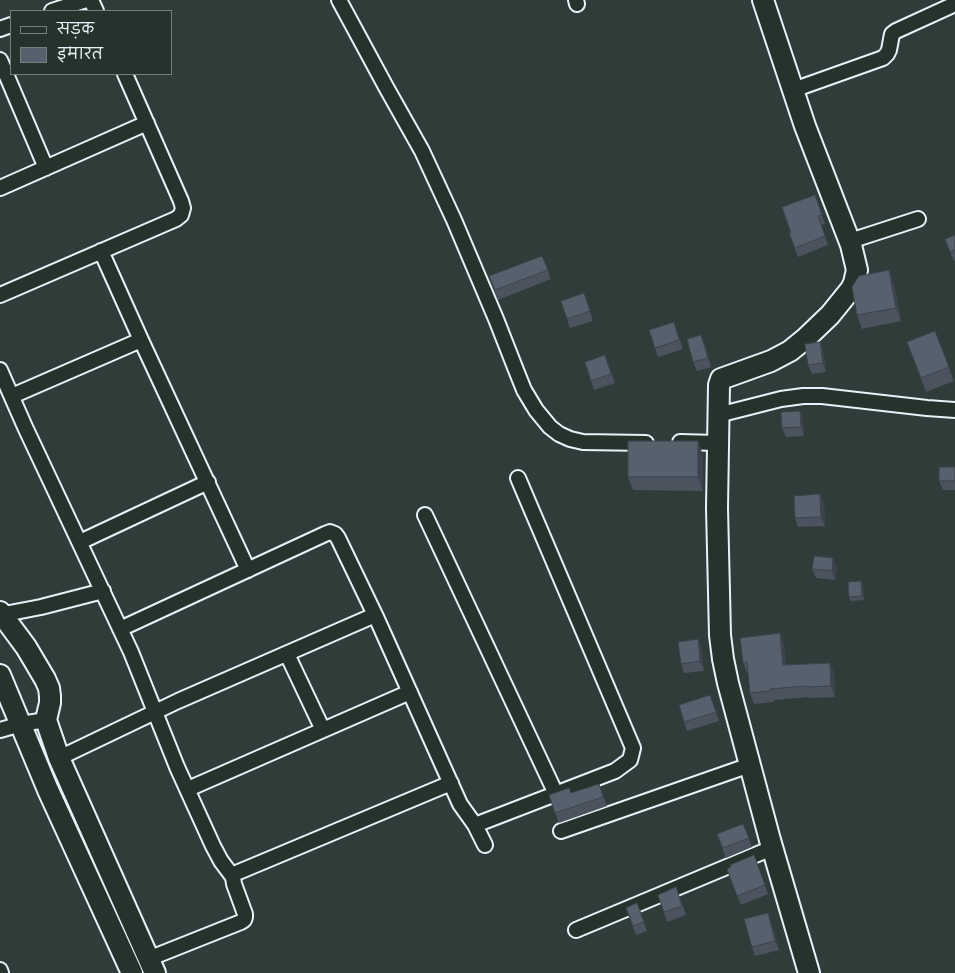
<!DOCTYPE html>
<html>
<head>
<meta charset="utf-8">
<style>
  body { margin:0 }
  #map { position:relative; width:955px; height:973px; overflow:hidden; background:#303c3a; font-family:Mali,"Playpen Sans Deva",sans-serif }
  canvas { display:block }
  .legend { position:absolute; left:10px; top:10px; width:162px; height:65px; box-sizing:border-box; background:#26332d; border:1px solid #747f7e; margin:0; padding:6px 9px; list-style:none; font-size:15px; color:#e8f1f8 }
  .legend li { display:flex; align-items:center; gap:10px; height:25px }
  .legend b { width:25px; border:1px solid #747f7e }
</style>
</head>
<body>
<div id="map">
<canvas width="955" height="973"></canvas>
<ul class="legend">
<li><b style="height:6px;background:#26332d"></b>सड़क</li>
<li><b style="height:14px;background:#57606d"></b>इमारत</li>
</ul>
</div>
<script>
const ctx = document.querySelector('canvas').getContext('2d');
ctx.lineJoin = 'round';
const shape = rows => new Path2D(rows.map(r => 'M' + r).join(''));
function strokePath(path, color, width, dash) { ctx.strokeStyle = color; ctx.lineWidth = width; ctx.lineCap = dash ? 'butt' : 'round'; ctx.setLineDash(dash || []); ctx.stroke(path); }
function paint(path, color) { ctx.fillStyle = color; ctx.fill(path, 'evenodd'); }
const street = shape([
  [91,0,96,11],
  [339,0,386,87,422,151,454,220,496,319,516,370,524,390,536,410,550,427,559,434,570,439,583,442,646,443],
  [576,0,577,4],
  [52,11,86,0],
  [0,29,11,25],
  [0,60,46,168],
  [793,90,883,58,887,54,889,50,892,34,896,31,955,4],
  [0,188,147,123],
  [850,241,918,219],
  [101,251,141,340,248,570],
  [0,295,176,219,181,215,183,208,181,201,125,74],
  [0,370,25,427,131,652,177,767,213,846,221,861,233,877],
  [12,396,141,340],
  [718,415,781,399,803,396,822,396,927,408,955,410],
  [680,442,718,443],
  [425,515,556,794],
  [80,542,208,482],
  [0,615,41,607,103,591],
  [120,629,325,534,330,532,335,534,338,538,377,619,460,804,475,825,485,845],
  [287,654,323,730],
  [0,730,21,724,46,720],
  [59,758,178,701,375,615],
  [188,789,410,692],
  [475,825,615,771,630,760,633,748,518,478],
  [561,831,750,765],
  [576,930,772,848],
  [148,959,241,922,244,920,245,917,245,914,234,884,233,877,236,873,241,871,451,783],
  [0,970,1,973]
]);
const secondary = shape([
  [763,0,805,126,851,245,857,270,854,283,851,289,830,315,806,338,790,351,771,361,721,379,719,385,717,508,720,635,723,659,728,683,770,840,809,973],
  [0,612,26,647,45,679,49,688,50,696,50,703,46,720,59,758,155,973],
  [0,675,48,790,132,973]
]);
const wall = shape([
  [815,195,825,224,821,225,828,245,798,257,789,233,791,233],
  [955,235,955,261,954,261,945,239],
  [542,256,551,279,498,300,489,276],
  [889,270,894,284,901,321,862,329,857,315],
  [561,301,587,302,593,321,570,328],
  [674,322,683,349,658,357,655,348],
  [935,331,954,381,926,392,907,342],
  [705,344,711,367,697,371,693,362],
  [823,351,826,372,812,374,808,365],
  [605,355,615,383,594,390,585,362],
  [800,411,803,420,804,436,786,437,782,428],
  [703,455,703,491,633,490,628,477],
  [955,467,955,490,943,490,939,481],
  [820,494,824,504,825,526,798,527,795,518],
  [837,567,835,580,816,578,812,569],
  [861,581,863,586,864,600,851,601,849,597],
  [780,633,784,644,786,665,830,663,834,674,835,697,809,698,808,697,774,700,774,702,754,704,750,693,748,673,747,673,743,662],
  [698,639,701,648,704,671,684,673,681,664],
  [714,705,719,721,687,731,684,722],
  [599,784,607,806,559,823,549,795,571,793],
  [743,824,752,847,726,858,717,834],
  [754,855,768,894,741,905,727,869],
  [676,887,686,915,667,922,658,895],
  [637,903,647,931,636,935,626,908],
  [768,913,771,922,779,950,755,956,752,947]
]);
const shadedWall = shape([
  [889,270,894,284,901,321,896,308],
  [701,335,705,344,711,367,708,358],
  [820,342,823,351,826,372,823,363],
  [800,411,803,420,804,436,801,427],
  [698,441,703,455,703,491,698,477],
  [820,494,824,504,825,526,821,517],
  [833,558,837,567,835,580,832,571],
  [861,581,863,586,864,600,862,596],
  [780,633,784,644,787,676,783,665],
  [698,639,701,648,704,671,700,661],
  [830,663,834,674,835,697,831,686],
  [768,913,771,922,779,950,775,941]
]);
const building = shape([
  [815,195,822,215,818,216,825,236,795,248,789,233,791,233,782,207,815,195],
  [955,235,955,250,950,252,945,239,955,235],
  [542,256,548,270,495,290,489,276,542,256],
  [889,270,896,308,857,315,852,287,859,276,889,270],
  [584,293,590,311,567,319,561,301,584,293],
  [674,322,679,340,655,348,649,330,674,322],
  [935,331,949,367,921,378,907,342,935,331],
  [701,335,708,358,693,362,687,339,701,335],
  [820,342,823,363,808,365,805,344,820,342],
  [605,355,611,374,591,381,585,362,605,355],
  [800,411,801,427,782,428,781,412,800,411],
  [628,441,698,441,698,477,628,477,628,441],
  [939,467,955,467,955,481,939,481,939,467],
  [820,494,821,517,795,518,794,496,820,494],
  [814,556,833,558,832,571,812,569,814,556],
  [861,581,862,596,849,597,848,582,861,581],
  [780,633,783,665,830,663,831,686,805,687,805,686,770,689,770,691,750,693,747,662,743,662,740,638,780,633],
  [698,639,700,661,681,664,678,642,698,639],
  [710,695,716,712,684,722,679,705,710,695],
  [599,784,603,797,555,813,549,795,569,788,571,793,599,784],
  [743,824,749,838,723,848,717,834,743,824],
  [754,855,765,885,737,896,727,869,731,867,730,865,754,855],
  [676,887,682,906,664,912,658,895,676,887],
  [637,903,644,922,633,926,626,908,637,903],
  [768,913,775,941,752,947,744,919,768,913]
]);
strokePath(street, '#e8f1f8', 18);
strokePath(secondary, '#e8f1f8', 24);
strokePath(street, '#26332d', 14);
strokePath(secondary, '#26332d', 20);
paint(wall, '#4b535e');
paint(shadedWall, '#3d434c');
paint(building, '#57606d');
strokePath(building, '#3d434c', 1);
</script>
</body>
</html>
